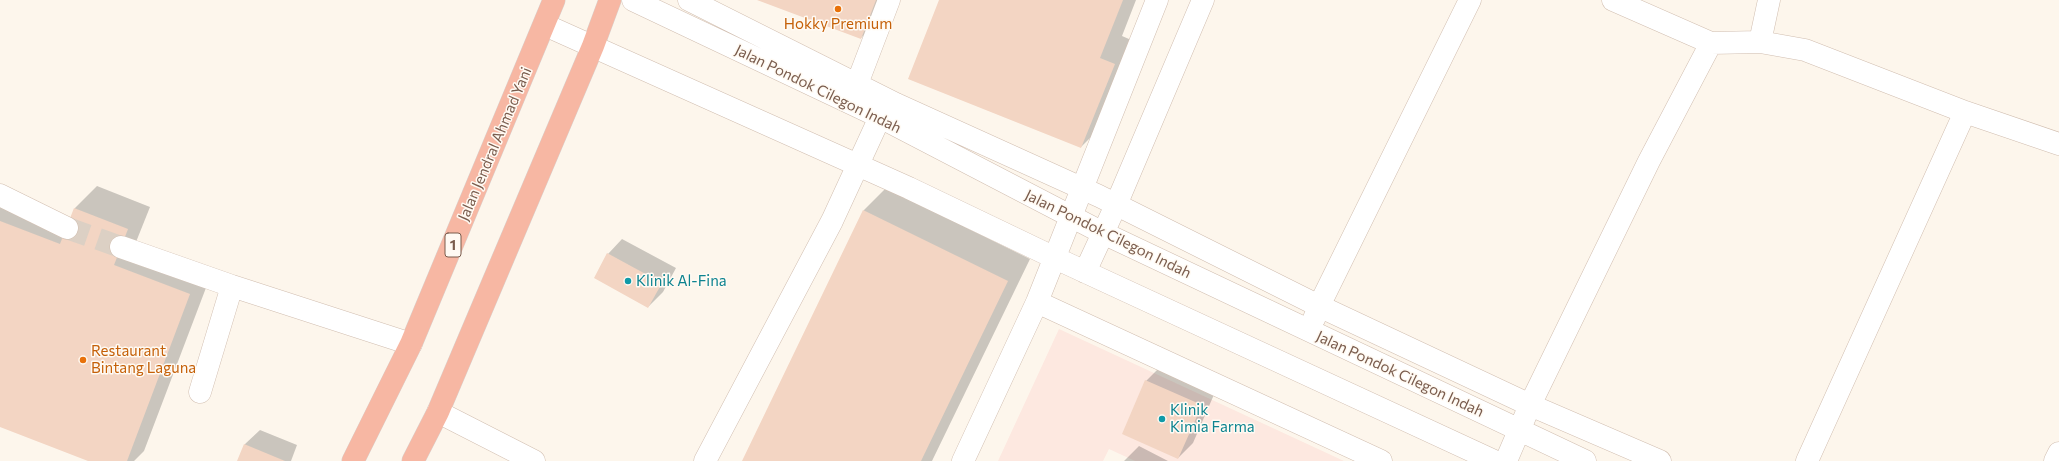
<!DOCTYPE html>
<html>
<head>
<meta charset="utf-8">
<style>
  body { margin:0 }
  canvas { display:block; background:#fdf6ec }
</style>
</head>
<body>
<canvas width="2059" height="461"></canvas>
<script>
const ctx = document.querySelector('canvas').getContext('2d');
ctx.lineJoin = 'round';
function paint(path, color) { ctx.fillStyle = color; ctx.fill(path, 'evenodd'); }
const shape = rows => new Path2D(rows.map(r => 'M' + r).join(''));
function strokePath(path, color, width, dash) { ctx.strokeStyle = color; ctx.lineWidth = width; ctx.lineCap = dash ? 'butt' : 'round'; ctx.setLineDash(dash || []); ctx.stroke(path); }
function label(font, color, halo, rows, align = 'center') {
  ctx.font = font + ' Commissioner,sans-serif'; ctx.lineWidth = 3; ctx.setLineDash([]); ctx.textBaseline = 'middle'; ctx.strokeStyle = halo; ctx.fillStyle = color; for (const [text, x, y, turn = 0] of rows) {
    ctx.save(); ctx.translate(x, y); ctx.rotate((+turn || 0) * Math.PI / 180); ctx.textAlign = isNaN(turn) ? turn : align; if (halo) ctx.strokeText(text, 0, 0); ctx.fillText(text, 0, 0); ctx.restore();
  }
}
const commercial = shape([
  [1059,329,1344,461,1135,461,1109,449,1103,461,998,461]
]);
const shadow = shape([
  [760,0,889,0,883,16,861,38],
  [940,0,1136,0,1122,36,1136,42,1103,125,1081,147],
  [97,186,150,207,136,242,212,272,144,451,134,461,91,461,0,426,0,190,71,218,75,208],
  [886,188,1030,259,932,461,743,461,864,210],
  [622,239,676,268,663,292,648,307,608,254],
  [1161,366,1216,390,1193,443,1178,458,1146,381],
  [260,430,297,445,291,461,238,461,245,444],
  [1139,446,1168,461,1124,461]
]);
const building = shape([
  [757,0,876,0,861,39],
  [939,0,1123,0,1100,58,1115,64,1081,148,908,79],
  [74,208,128,229,114,265,190,294,127,461,88,461,0,427,0,221,60,244],
  [863,210,1008,281,921,461,742,461],
  [607,253,662,283,648,308,594,278],
  [1145,380,1202,405,1178,459,1122,434],
  [244,444,285,461,237,461]
]);
const minorTunnel = shape([
  [67,228,121,247]
]);
const minor = shape([
  [633,0,880,117,1103,233,1585,461],
  [689,0,896,104,1099,196,1319,306,1530,405,1660,461],
  [1613,0,1711,43,1760,42,1805,50,1965,112,2059,144],
  [545,25,909,188,1053,257,1494,461],
  [1760,42,1769,0],
  [857,84,889,0],
  [0,195,67,228],
  [121,247,232,286,411,344],
  [1085,272,1116,205,1203,0],
  [1037,302,1157,0],
  [1314,319,1319,306,1470,0],
  [200,392,232,286],
  [438,412,534,461],
  [705,461,832,221,880,117],
  [963,461,1037,302,1381,461],
  [1506,461,1530,405,1649,161,1711,43],
  [1807,461,1965,112],
  [2055,461,2059,453]
]);
const highway = shape([
  [353,461,411,344,554,0],
  [413,461,438,412,593,46,610,0]
]);
const markers = [
  [838,9,4,"#e8710a"],
  [628,281,4,"#0f9aa8"],
  [83,360,4,"#e8710a"],
  [1162,419,4,"#0f9aa8"]
];
const shields = [
  [453,245,16]
];
const shieldNames = [
  ["1",453,245]
];
const foodNames = [
  ["Hokky Premium",838,24],
  ["Restaurant",91,351,"left"],
  ["Bintang Laguna",91,368,"left"]
];
const streetNames = [
  ["Jalan Pondok Cilegon Indah",818,89,26],
  ["Jalan Jendral Ahmad Yani",495,144,-67],
  ["Jalan Pondok Cilegon Indah",1108,234,26],
  ["Jalan Pondok Cilegon Indah",1400,374,25]
];
const cultureNames = [
  ["Klinik Al-Fina",636,281],
  ["Klinik",1170,410],
  ["Kimia Farma",1170,427]
];
paint(commercial, '#fde8e0');
paint(shadow, '#0003');
paint(building, '#f3d5c3');
strokePath(minorTunnel, '#dcd0c4', 22, [22, 11]);
strokePath(minor, '#d1beb0', 23);
strokePath(highway, '#dad1cd', 23);
strokePath(minor, '#fff', 22);
strokePath(highway, '#f7b7a3', 22);
for (const [x, y, r, color] of markers) { const dot = new Path2D(); dot.arc(x, y, r, 0, 2 * Math.PI); ctx.fillStyle = color; ctx.fill(dot); strokePath(dot, '#fffaf3', 1.5); }
for (const [x, y, w] of shields) { const box = new Path2D(); box.roundRect(x - w / 2, y - 12, w, 24, 3); ctx.fillStyle = '#fffaf3'; ctx.fill(box); strokePath(box, '#7a5c4d', 1); }
label('bold 14px', '#7a5c4d', null, shieldNames);
label('15px', '#c56008', '#fffaf3', foodNames);
label('15px', '#7a5c4d', '#fffaf3', streetNames);
label('15px', '#0d838f', '#fffaf3', cultureNames, 'left');
</script>
</body>
</html>
